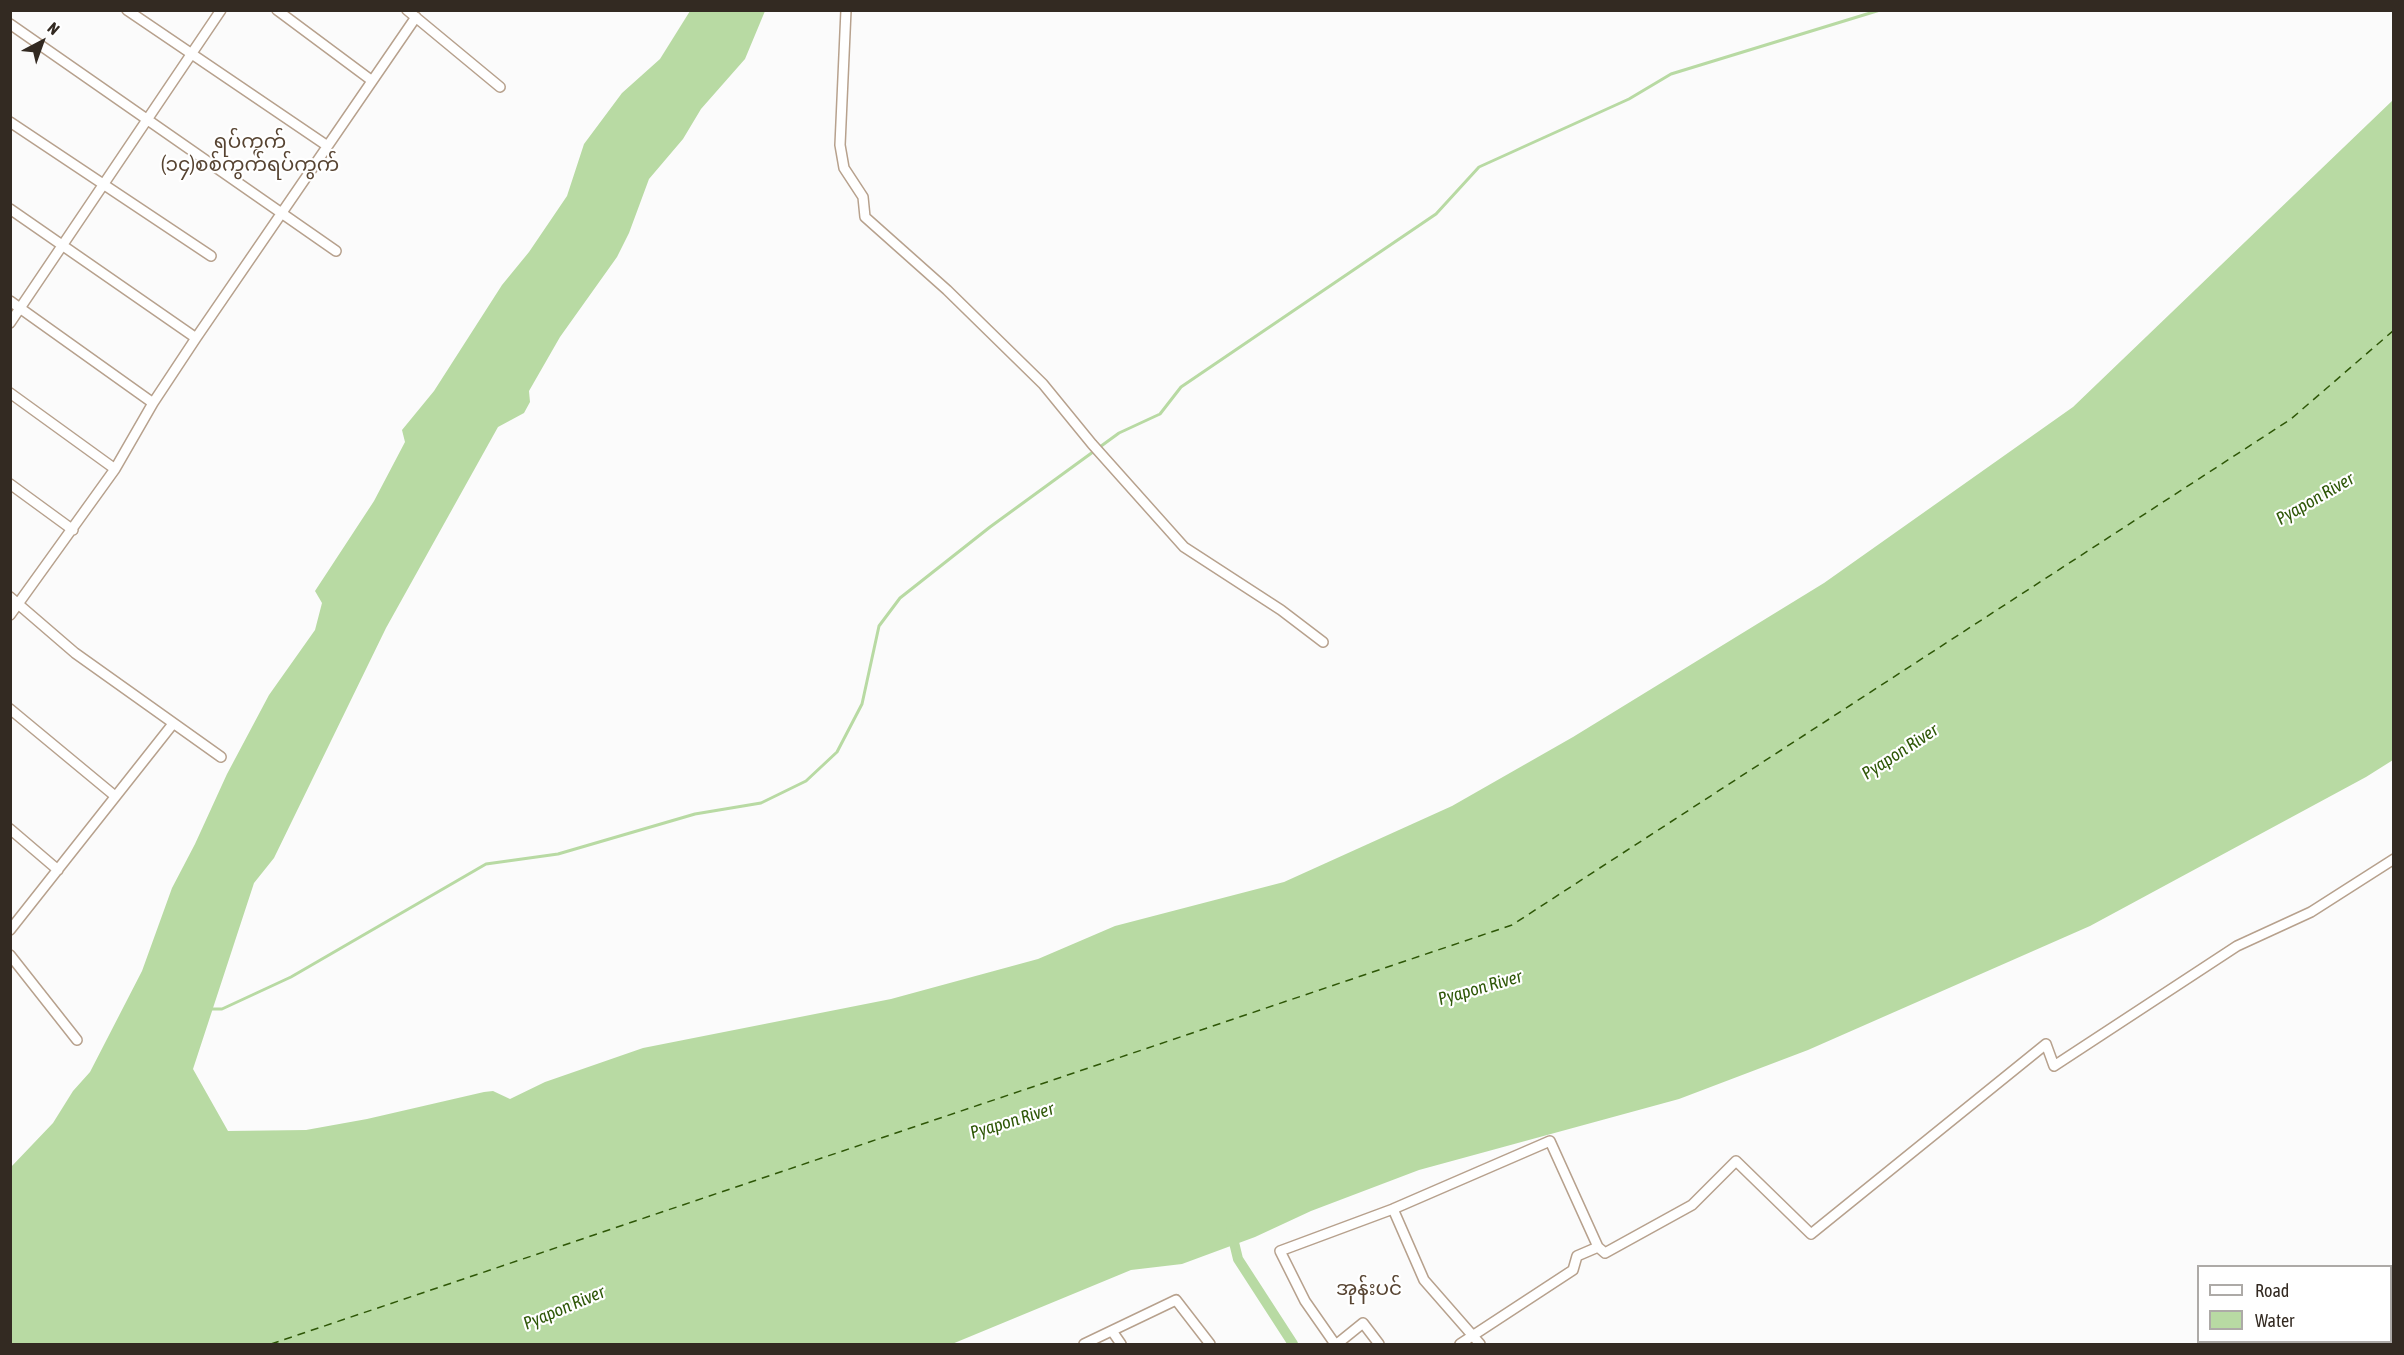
<!DOCTYPE html>
<html>
<head>
<meta charset="utf-8">
<style>
  body { margin:0 }
  #map { position:relative; width:2404px; height:1355px; overflow:hidden; background:#fbfbfb; font-family:"Asap Condensed",sans-serif }
  canvas { display:block }
  .frame { position:absolute; inset:0; border:12px solid #332a22; pointer-events:none }
  .legend { position:absolute; left:2197px; top:1265px; width:195px; height:78px; box-sizing:border-box; background:#fff; border:2px solid #adaaa7; margin:0; padding:8px 10px; list-style:none; font-size:18px; color:#332a22 }
  .legend li { display:flex; align-items:center; gap:12px; height:30px }
  .legend b { width:30px; border:2px solid #adaaa7 }
  .north { position:absolute; left:12px; top:12px; width:60px; height:60px; -webkit-text-stroke:4px #fff; paint-order:stroke; rotate:41deg; font-size:16px; font-weight:700; line-height:24px; text-align:center; color:#332a22 }
  .north::after { content:''; display:block; margin:auto; width:21px; height:27px; background:#332a22; clip-path:polygon(50% 0,100% 100%,50% 72%,0 100%) }
</style>
</head>
<body>
<div id="map">
<canvas width="2404" height="1355"></canvas>
<div class="frame"></div>
<ul class="legend">
<li><b style="height:8px;background:#fff"></b>Road</li>
<li><b style="height:16px;background:#b8daa3"></b>Water</li>
</ul>
<div class="north">N</div>
</div>
<script>
const ctx = document.querySelector('canvas').getContext('2d');
ctx.lineJoin = 'round';
function paint(path, color) { ctx.fillStyle = color; ctx.fill(path, 'evenodd'); }
const shape = rows => new Path2D(rows.map(r => 'M' + r).join(''));
function strokePath(path, color, width, dash) { ctx.strokeStyle = color; ctx.lineWidth = width; ctx.lineCap = dash ? 'butt' : 'round'; ctx.setLineDash(dash || []); ctx.stroke(path); }
function label(font, color, halo, rows, align = 'center') {
  ctx.font = font + ' "Asap Condensed","Noto Sans Myanmar",sans-serif'; ctx.lineWidth = 4.5; ctx.setLineDash([]); ctx.textBaseline = 'middle'; ctx.strokeStyle = halo; ctx.fillStyle = color; for (const [text, x, y, turn = 0] of rows) {
    ctx.save(); ctx.translate(x, y); ctx.rotate((+turn || 0) * Math.PI / 180); ctx.textAlign = isNaN(turn) ? turn : align; if (halo) ctx.strokeText(text, 0, 0); ctx.fillText(text, 0, 0); ctx.restore();
  }
}
const water = shape([
  [690,11,765,11,745,59,701,109,683,139,649,179,629,233,617,257,560,337,529,391,530,402,524,413,498,427,386,628,274,858,254,883,193,1069,228,1131,306,1130,367,1119,484,1092,493,1091,510,1099,545,1082,643,1048,891,999,1038,959,1115,926,1284,882,1452,806,1573,737,1824,583,2073,407,2393,100,2393,760,2366,777,2090,926,1808,1050,1679,1099,1419,1170,1311,1211,1255,1237,1182,1264,1131,1270,952,1344,11,1344,11,1167,53,1123,73,1091,90,1072,142,971,172,888,195,844,227,774,269,695,315,630,322,603,315,591,374,501,405,442,402,430,434,391,502,285,529,252,567,196,584,144,622,93,660,59]
]);
const stream = shape([
  [211,1009,222,1009,291,977,486,864,558,854,695,814,761,803,806,781,837,752,862,704,879,626,900,598,990,527,1119,433,1160,414,1181,387,1436,214,1479,167,1629,99,1671,74,1880,10]
]);
const canal = shape([
  [1231,1230,1238,1259,1293,1344]
]);
const ferry = shape([
  [271,1344,1512,925,2291,419,2394,330]
]);
const minor = shape([
  [127,10,326,145],
  [277,10,371,80],
  [407,10,500,87],
  [846,10,840,145,844,168,863,197,865,217,947,290,1043,384,1092,444,1184,547,1281,610,1323,642],
  [10,24,336,251],
  [10,122,211,256],
  [10,209,196,338],
  [10,301,153,403],
  [10,323,221,10],
  [10,393,115,469],
  [10,484,73,530],
  [10,597,75,653,221,757],
  [10,615,115,469,153,403,196,338,416,17],
  [10,709,115,796],
  [10,829,58,870],
  [10,930,172,725],
  [10,955,77,1040],
  [1393,1209,1424,1280,1480,1344],
  [1598,1247,1605,1253,1692,1205,1736,1161,1811,1234,2046,1044,2054,1066,2237,946,2311,912,2394,859],
  [1112,1331,1121,1344],
  [1084,1344,1176,1300,1210,1344],
  [1335,1344,1305,1301,1280,1251,1393,1209,1550,1141,1598,1247,1577,1256,1573,1270,1460,1344],
  [1337,1344,1363,1323,1379,1344]
]);
const waterNames = [
  ["Pyapon River",2315,499,-30],
  ["Pyapon River",1900,752,-33],
  ["Pyapon River",1480,988,-16],
  ["Pyapon River",1012,1121,-17],
  ["Pyapon River",564,1308,-23]
];
const quarterNames = [
  ["ရပ်ကွက်",250,142],
  ["(၁၄)စစ်ကွက်ရပ်ကွက်",250,165],
  ["အုန်းပင်",1369,1289]
];
paint(water, '#b8daa3');
strokePath(stream, '#b8daa3', 3);
strokePath(canal, '#b8daa3', 10);
strokePath(ferry, '#2e5707', 1.5, [8, 6]);
strokePath(minor, '#b7a18d', 12);
strokePath(minor, '#fff', 9);
label('italic 18px', '#2e5707', '#fff', waterNames);
label('20px', '#574432', '#fff', quarterNames);
</script>
</body>
</html>
